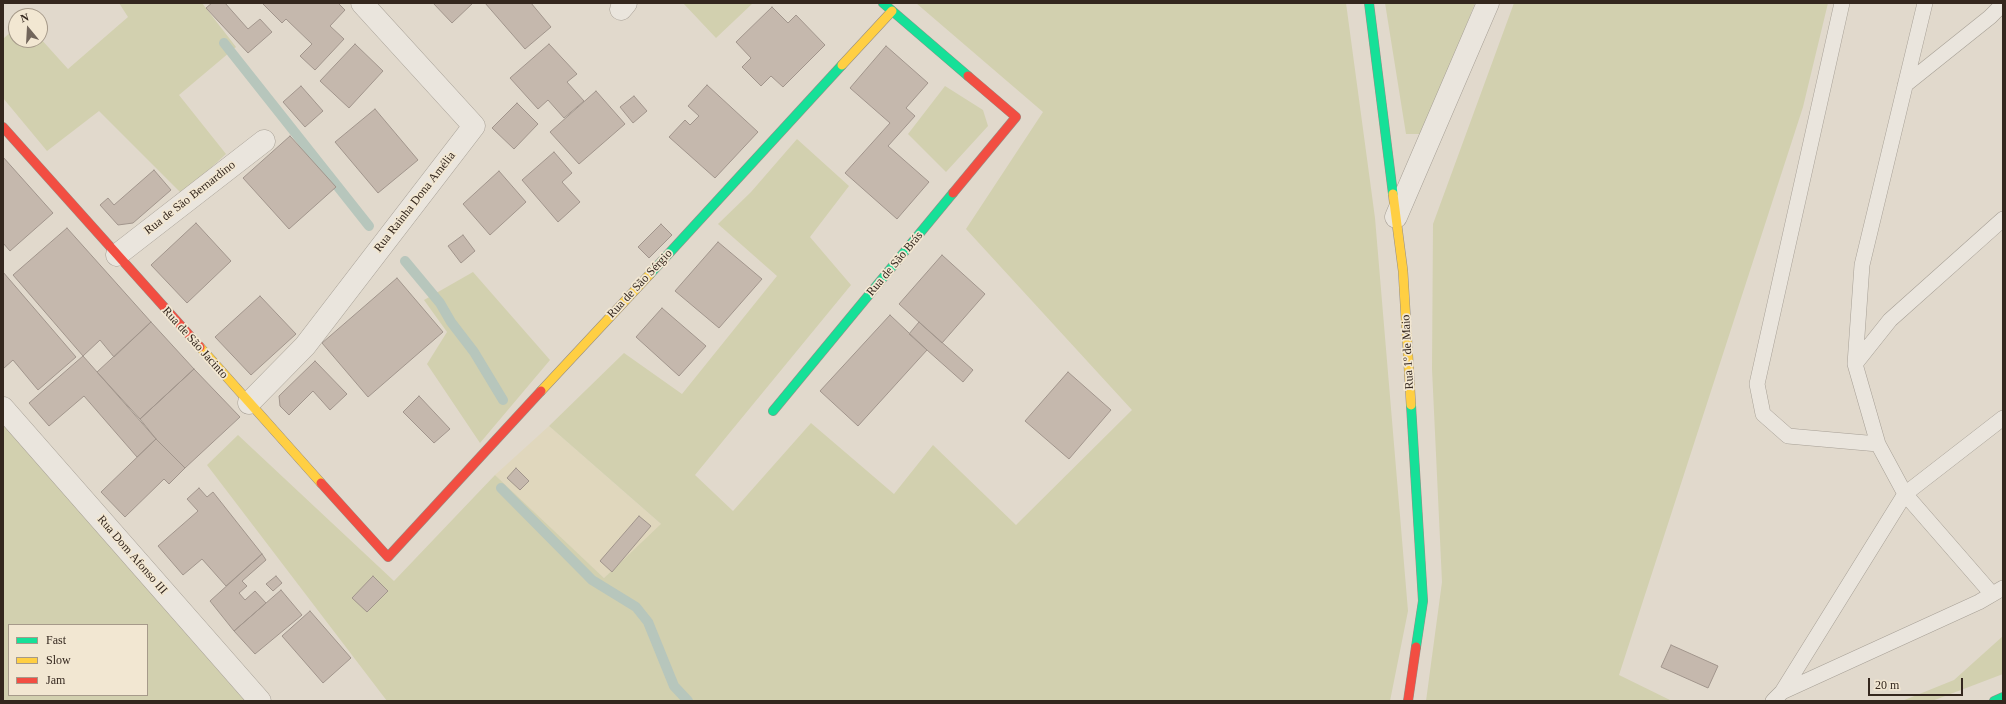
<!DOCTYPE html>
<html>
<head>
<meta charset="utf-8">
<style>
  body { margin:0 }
  #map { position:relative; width:2006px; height:704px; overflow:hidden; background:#e1d9cc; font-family:"Times New Roman",serif }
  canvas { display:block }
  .frame { position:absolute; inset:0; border:4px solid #34271e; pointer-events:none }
  .legend { position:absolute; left:8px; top:624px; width:140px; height:72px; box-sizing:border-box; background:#f2e7d2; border:1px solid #a69a8a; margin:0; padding:5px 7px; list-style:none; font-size:12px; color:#34271e }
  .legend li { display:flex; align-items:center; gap:8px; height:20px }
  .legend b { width:20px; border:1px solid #a69a8a }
  .north { position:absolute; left:8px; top:8px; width:40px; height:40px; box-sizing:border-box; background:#f2e7d2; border:1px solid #a69a8a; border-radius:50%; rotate:342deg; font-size:11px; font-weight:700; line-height:16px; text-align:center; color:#34271e }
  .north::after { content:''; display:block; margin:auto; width:14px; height:18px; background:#71655b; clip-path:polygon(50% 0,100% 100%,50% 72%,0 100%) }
  .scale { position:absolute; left:1868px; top:678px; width:95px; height:18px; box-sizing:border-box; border:2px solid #34271e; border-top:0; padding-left:5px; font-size:12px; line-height:14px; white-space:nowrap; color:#34271e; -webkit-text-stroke:3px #f2e7d2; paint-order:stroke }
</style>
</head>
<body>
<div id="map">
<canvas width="2006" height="704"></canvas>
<div class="frame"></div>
<ul class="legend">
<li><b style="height:5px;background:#16e098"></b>Fast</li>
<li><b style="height:5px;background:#ffcf43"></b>Slow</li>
<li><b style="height:5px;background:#f24e42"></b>Jam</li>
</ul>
<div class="north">N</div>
<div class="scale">20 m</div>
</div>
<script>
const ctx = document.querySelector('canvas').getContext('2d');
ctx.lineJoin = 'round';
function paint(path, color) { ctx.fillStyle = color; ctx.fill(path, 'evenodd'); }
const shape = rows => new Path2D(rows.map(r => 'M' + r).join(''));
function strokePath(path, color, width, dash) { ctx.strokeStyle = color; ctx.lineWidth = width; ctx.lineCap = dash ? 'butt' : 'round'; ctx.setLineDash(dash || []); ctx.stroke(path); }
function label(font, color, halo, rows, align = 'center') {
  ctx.font = font + ' "Times New Roman",serif'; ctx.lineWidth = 3.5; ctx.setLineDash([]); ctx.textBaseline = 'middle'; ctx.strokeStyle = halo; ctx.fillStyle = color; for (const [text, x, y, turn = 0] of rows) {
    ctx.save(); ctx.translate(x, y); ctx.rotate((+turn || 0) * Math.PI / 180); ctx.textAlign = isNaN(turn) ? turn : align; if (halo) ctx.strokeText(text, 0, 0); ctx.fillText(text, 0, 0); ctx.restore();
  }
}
const farmland = shape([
  [549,426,662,525,604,578,495,475]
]);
const green = shape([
  [119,3,202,3,236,47,179,95,226,154,182,194,99,111,47,151,3,98,3,39,16,27,16,40,40,40,40,38,68,69,128,17],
  [683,3,753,3,716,38],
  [916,3,1346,3,1375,218,1408,611,1390,701,387,701,207,465,238,435,394,581,495,475,604,578,661,524,549,426,624,353,682,394,777,276,718,224,751,192,797,139,849,186,810,237,851,285,695,475,733,511,811,423,894,494,933,445,1016,525,1132,410,966,229,1043,112],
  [1385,3,1475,3,1424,134,1406,134],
  [1514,3,1828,3,1803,107,1619,675,1672,701,1426,701,1442,582,1432,369,1433,224],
  [945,86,983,110,988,126,946,172,908,134],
  [473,272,550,360,480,443,427,364,447,332,424,300],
  [3,424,245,701,3,701],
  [9,625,147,625,147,695,9,695],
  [2003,636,2003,674,1932,701,1902,701,1954,680]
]);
const stream = shape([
  [224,43,369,226],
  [405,261,440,303,451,322,474,352,503,400],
  [501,488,592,580,636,607,648,622,674,686,688,701]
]);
const building = shape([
  [212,3,225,3,248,29,260,19,272,32,248,53,206,8,212,3],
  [262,3,338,3,345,10,330,26,344,39,315,70,300,56,312,44,286,19,282,23,262,3],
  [433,3,473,3,452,23,433,3],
  [485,3,531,3,551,27,525,49,485,3],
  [772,7,788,23,796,15,825,45,783,87,771,76,761,86,742,67,751,58,736,42,772,7],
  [355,44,383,71,349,108,320,81,355,44],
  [549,44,577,74,567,82,584,101,564,118,548,100,538,109,510,78,549,44],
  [886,46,928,83,906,108,915,116,888,146,929,182,897,219,845,173,890,123,850,88,886,46],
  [707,85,758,132,715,178,669,137,685,120,690,125,699,116,688,106,707,85],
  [301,86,323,111,305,127,283,102,301,86],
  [596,91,625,124,579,164,550,132,596,91],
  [634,96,647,111,633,123,620,107,634,96],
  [517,103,538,124,514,149,492,128,517,103],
  [375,109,418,160,378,193,335,142,375,109],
  [290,136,336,187,289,229,243,178,290,136],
  [554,152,572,173,562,182,580,202,558,222,522,180,554,152],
  [3,157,53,213,10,251,3,243,3,157],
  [154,170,171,190,133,223,118,225,100,205,108,198,114,205,154,170],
  [499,171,526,202,490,235,463,204,499,171],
  [196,223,231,261,187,303,151,265,196,223],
  [661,224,672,235,649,258,638,247,661,224],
  [67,228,151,322,114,357,100,340,83,356,13,275,67,228],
  [463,235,475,251,461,263,448,246,463,235],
  [718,242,762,279,719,328,675,291,718,242],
  [942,255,985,294,942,343,899,304,942,255],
  [3,272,76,357,38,390,13,360,3,369,3,272],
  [397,278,443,332,368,397,322,343,397,278],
  [260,296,296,334,251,375,215,337,260,296],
  [662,308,706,346,679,376,636,337,662,308],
  [890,315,927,350,858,426,820,391,890,315],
  [151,322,194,369,140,419,97,372,151,322],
  [919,322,973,370,963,382,909,334,919,322],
  [83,356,156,439,137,457,84,396,49,426,29,403,83,356],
  [315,361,347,394,330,410,313,391,289,415,280,406,279,396,315,361],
  [194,369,240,417,185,468,156,439,140,419,194,369],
  [1068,372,1111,410,1069,459,1025,421,1068,372],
  [419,396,450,429,434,443,403,412,419,396],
  [156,439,185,468,169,484,164,479,125,517,101,492,156,439],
  [516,468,529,481,520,490,507,478,516,468],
  [199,488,207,497,213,492,262,554,226,586,202,559,183,575,158,546,198,511,187,499,199,488],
  [639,516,651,526,612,572,600,561,639,516],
  [262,554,266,560,242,581,247,586,239,593,245,600,255,591,266,603,234,631,210,601,262,554],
  [276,576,282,583,273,591,266,584,276,576],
  [373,576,388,591,367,612,352,598,373,576],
  [281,590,302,615,255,654,234,631,281,590],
  [310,611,351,658,323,683,282,636,310,611],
  [1671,645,1718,666,1708,688,1661,667,1671,645]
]);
const lane = shape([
  [1842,3,1757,384,1763,414,1788,436,1878,444],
  [1905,85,1990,17,2003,4],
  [2003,219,1890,320,1855,364,1878,444,1905,494,2003,418],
  [1855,364,1862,265,1925,3],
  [1782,692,1979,602,2003,588],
  [1773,701,1782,692,1905,494,1992,594]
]);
const street = shape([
  [621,9,626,3],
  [1396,217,1488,3],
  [117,255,264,141],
  [249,403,305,346,474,126,362,3],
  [3,408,260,701]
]);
const fast = shape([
  [883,3,968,76],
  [1369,3,1393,194],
  [650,274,842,65],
  [1411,405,1423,601,1416,647],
  [773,411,953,193],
  [1994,701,2003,697]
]);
const slow = shape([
  [842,65,892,11],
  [1393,194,1403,271,1411,405],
  [200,347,321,483],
  [541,391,650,274]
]);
const jam = shape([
  [3,127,200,347],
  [953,193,1016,117,968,76],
  [321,483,388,557,541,391],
  [1408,701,1416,647]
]);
const streetNames = [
  ["Rua de São Bernardino",190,198,-38],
  ["Rua Rainha Dona Amélia",415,202,-52],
  ["Rua de São Brás",895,264,-50],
  ["Rua de São Sérgio",640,284,-47],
  ["Rua de São Jacinto",195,343,48],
  ["Rua 1º de Maio",1408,352,-93],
  ["Rua Dom Afonso III",132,555,49]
];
paint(farmland, '#e0d7bd');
paint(green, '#d2d0af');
strokePath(stream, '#b7c6bc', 10);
paint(building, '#c5b8ad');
strokePath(building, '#a1958c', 1);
strokePath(lane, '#a69f95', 16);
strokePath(street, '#a69f95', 23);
strokePath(fast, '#968e85', 10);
strokePath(slow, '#968e85', 10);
strokePath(jam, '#968e85', 10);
strokePath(lane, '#eae5dd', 15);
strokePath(street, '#eae5dd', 22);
strokePath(fast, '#16e098', 9);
strokePath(slow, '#ffcf43', 9);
strokePath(jam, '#f24e42', 9);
label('12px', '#34271e', '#f2e7d2', streetNames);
</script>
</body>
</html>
